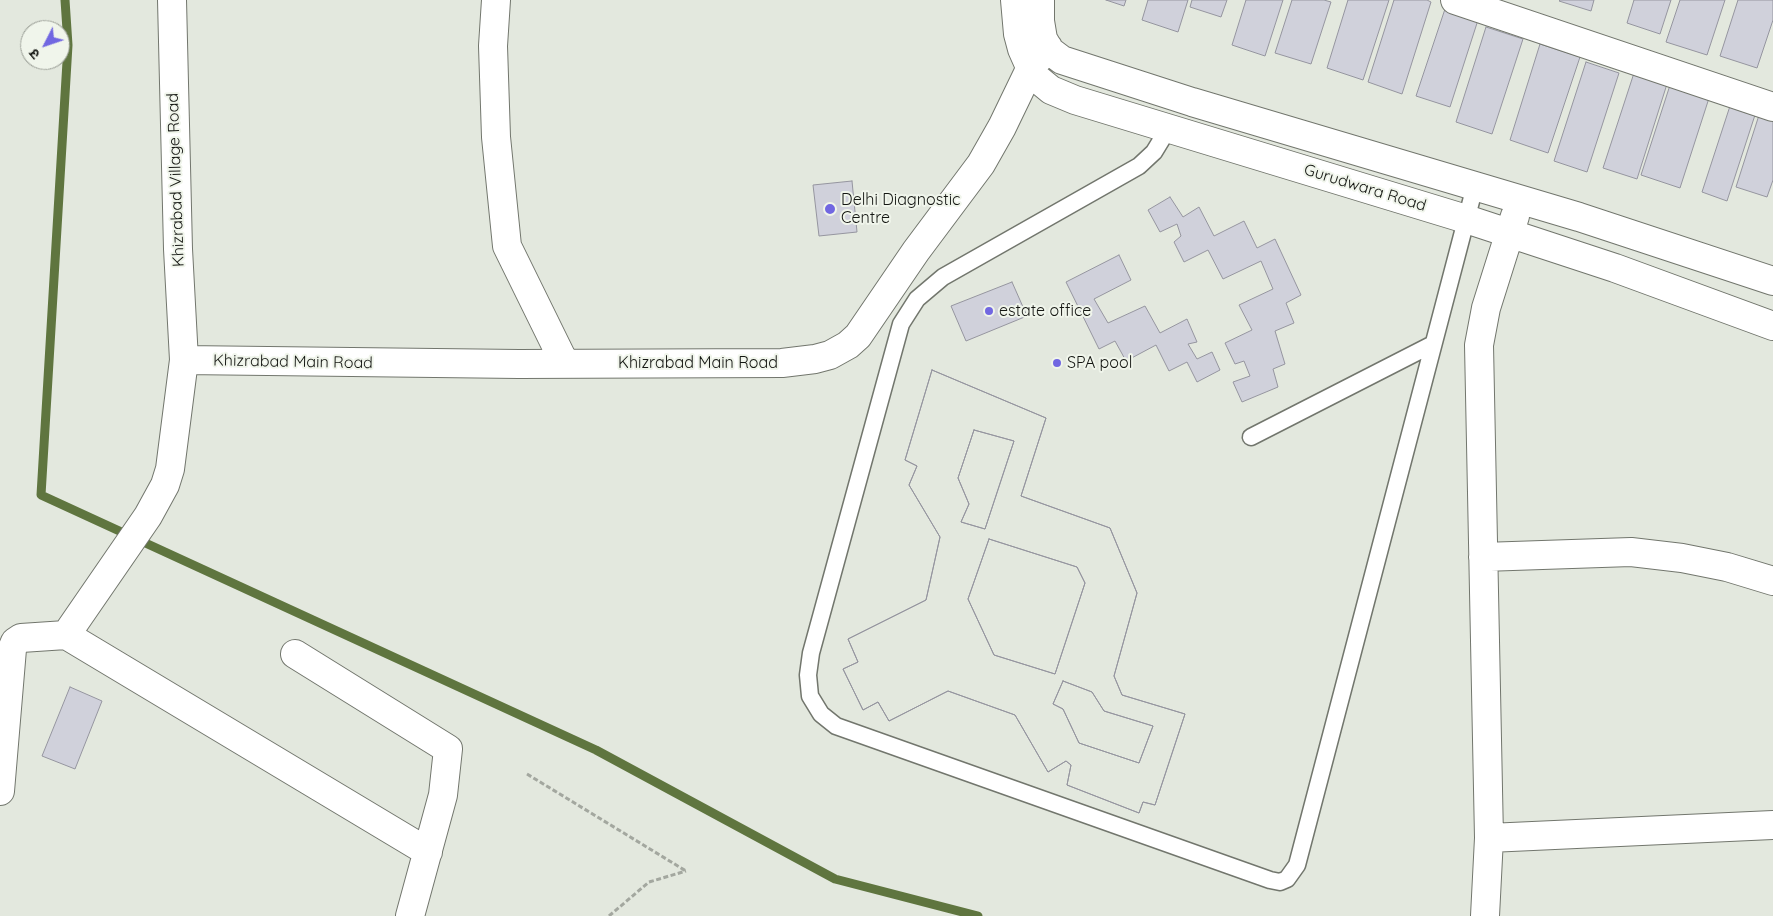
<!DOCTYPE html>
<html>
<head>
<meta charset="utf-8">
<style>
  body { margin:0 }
  #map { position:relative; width:1773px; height:916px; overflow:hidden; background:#e3e8de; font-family:Quicksand,"Noto Sans Devanagari",sans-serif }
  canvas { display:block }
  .north { position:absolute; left:20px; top:20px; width:50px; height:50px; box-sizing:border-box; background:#f0f5eb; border:1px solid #989c94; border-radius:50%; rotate:229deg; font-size:14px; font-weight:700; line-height:20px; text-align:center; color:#141612 }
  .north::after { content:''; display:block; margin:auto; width:18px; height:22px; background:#7167e1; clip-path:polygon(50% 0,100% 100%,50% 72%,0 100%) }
</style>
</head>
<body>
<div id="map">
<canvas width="1773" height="916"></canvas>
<div class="north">उ</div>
</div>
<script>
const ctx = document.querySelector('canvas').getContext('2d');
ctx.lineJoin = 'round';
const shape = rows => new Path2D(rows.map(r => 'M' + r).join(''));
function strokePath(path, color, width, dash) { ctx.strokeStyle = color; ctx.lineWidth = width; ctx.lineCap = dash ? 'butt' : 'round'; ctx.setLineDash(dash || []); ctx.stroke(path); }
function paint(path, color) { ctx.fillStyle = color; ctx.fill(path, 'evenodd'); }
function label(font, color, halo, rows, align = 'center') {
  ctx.font = font + ' Quicksand,sans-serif'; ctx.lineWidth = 4; ctx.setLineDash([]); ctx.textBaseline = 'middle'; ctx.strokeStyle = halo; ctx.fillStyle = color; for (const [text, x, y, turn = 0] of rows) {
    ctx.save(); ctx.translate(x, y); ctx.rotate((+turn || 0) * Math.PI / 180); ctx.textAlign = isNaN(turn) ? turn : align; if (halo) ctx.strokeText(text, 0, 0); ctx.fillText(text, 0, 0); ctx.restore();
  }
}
const stream = shape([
  [65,0,68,45,41,495,596,750,835,879,978,916]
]);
const building = shape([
  [1106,0,1126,0,1124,6,1106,0],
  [1148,0,1188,0,1178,32,1142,20,1148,0],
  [1192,0,1227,0,1221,17,1190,7,1192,0],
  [1246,0,1283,0,1265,56,1232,45,1246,0],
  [1292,0,1324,0,1331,2,1311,64,1275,53,1292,0],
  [1348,0,1389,0,1363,80,1327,68,1348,0],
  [1394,0,1427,0,1431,2,1402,94,1368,82,1394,0],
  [1560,0,1594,0,1591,11,1559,1,1560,0],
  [1634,0,1671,0,1660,34,1627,23,1634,0],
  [1680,0,1725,0,1707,55,1666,42,1680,0],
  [1738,0,1773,0,1773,20,1757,68,1720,56,1738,0],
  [1445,9,1478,20,1450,107,1416,96,1445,9],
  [1486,27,1523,39,1492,134,1456,122,1486,27],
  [1540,44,1580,57,1548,153,1510,140,1540,44],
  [1586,62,1619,73,1587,172,1554,161,1586,62],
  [1634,73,1667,84,1637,179,1603,168,1634,73],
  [1671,82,1710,95,1680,188,1641,175,1671,82],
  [1730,106,1755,115,1727,201,1702,192,1730,106],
  [1760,112,1773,116,1773,180,1767,197,1736,187,1760,112],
  [852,181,857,232,819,236,813,185,852,181],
  [1170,197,1183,217,1199,207,1214,236,1244,221,1257,248,1275,239,1301,295,1286,303,1294,323,1275,331,1285,364,1273,369,1278,387,1242,402,1233,382,1250,376,1244,361,1235,364,1225,343,1252,330,1239,305,1273,289,1261,261,1223,279,1208,250,1184,262,1174,242,1181,236,1177,224,1160,232,1148,210,1170,197],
  [1119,255,1131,280,1094,299,1108,323,1145,306,1160,333,1187,319,1197,342,1188,344,1197,359,1212,352,1220,370,1197,382,1187,362,1169,371,1156,345,1126,361,1115,341,1099,349,1066,282,1119,255],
  [1012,282,1027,316,966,341,951,306,1012,282],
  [932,370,1046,418,1021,496,1110,528,1137,593,1114,676,1122,695,1185,714,1155,805,1143,802,1139,813,1067,785,1071,765,1066,761,1048,772,1015,715,948,691,889,721,878,702,863,710,843,669,858,662,848,639,926,600,940,537,909,485,917,466,905,460,932,370],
  [974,430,1014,441,985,529,961,522,969,504,958,478,974,430],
  [989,539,1077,567,1085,583,1055,674,994,655,968,599,989,539],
  [1063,681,1092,692,1104,711,1153,726,1139,763,1079,743,1063,709,1053,704,1063,681],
  [932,370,1046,418,1021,496,1110,528,1137,593,1114,676,1122,695,1185,714,1155,805,1143,802,1139,813,1067,785,1071,765,1066,761,1048,772,1015,715,948,691,889,721,878,702,863,710,843,669,858,662,848,639,926,600,940,537,909,485,917,466,905,460,932,370],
  [974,430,1014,441,985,529,961,522,969,504,958,478,974,430],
  [989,539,1077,567,1085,583,1055,674,994,655,968,599,989,539],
  [1063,681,1092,692,1104,711,1153,726,1139,763,1079,743,1063,709,1053,704,1063,681],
  [70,687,102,701,75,769,42,756,70,687]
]);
const path = shape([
  [527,774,686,871],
  [609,916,649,882,686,871]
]);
const service = shape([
  [1168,129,1154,152,1139,166,943,277,917,299,901,324,811,653,808,675,810,696,821,714,836,726,1270,880,1280,882,1287,879,1297,865,1475,186],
  [1251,437,1433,344]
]);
const minor = shape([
  [496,0,493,46,496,137,507,246,565,364],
  [1015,0,1018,34,1022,49,1034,76,1051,90,1075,100,1466,219,1615,268,1773,326],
  [1040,0,1040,21,1043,39,1050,51,1062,60,1192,102,1579,217,1773,281],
  [1455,0,1773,107],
  [184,360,519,364,782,363,815,359,830,355,848,345,858,336,916,251,981,164,1002,127,1030,69,1048,47],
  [1483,557,1631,552,1682,558,1727,567,1773,581],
  [66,635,428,852],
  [295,654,448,749,443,795,410,916],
  [0,791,12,649,15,642,21,638,66,635,148,516,165,485,170,469,184,360,178,249,172,0],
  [1489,838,1773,825],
  [1485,916,1489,838,1479,345,1486,308,1515,216]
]);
const markers = [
  [830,209,6,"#7167e1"],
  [989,311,5,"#7167e1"],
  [1057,363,5,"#7167e1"]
];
const streetNames = [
  ["Khizrabad Village Road",176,180,-92],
  ["Gurudwara Road",1365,188,17],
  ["Khizrabad Main Road",293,362,1],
  ["Khizrabad Main Road",698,363]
];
const poiNames = [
  ["Delhi Diagnostic",841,200],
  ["Centre",841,218],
  ["estate office",999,311],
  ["SPA pool",1067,363]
];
strokePath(stream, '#5f753f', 9);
paint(building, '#d0d1db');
strokePath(building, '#95959f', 1);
strokePath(service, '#72766d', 19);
strokePath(minor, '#72766d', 30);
strokePath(path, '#a3a79f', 3, [5, 2.5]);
strokePath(service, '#fff', 16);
strokePath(minor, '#fff', 28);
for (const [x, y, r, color] of markers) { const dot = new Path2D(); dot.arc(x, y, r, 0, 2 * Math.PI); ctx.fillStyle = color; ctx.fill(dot); strokePath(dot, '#f0f5eb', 2); }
label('16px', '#141612', '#f0f5eb', streetNames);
label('16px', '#141612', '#f0f5eb', poiNames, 'left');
</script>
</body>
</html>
